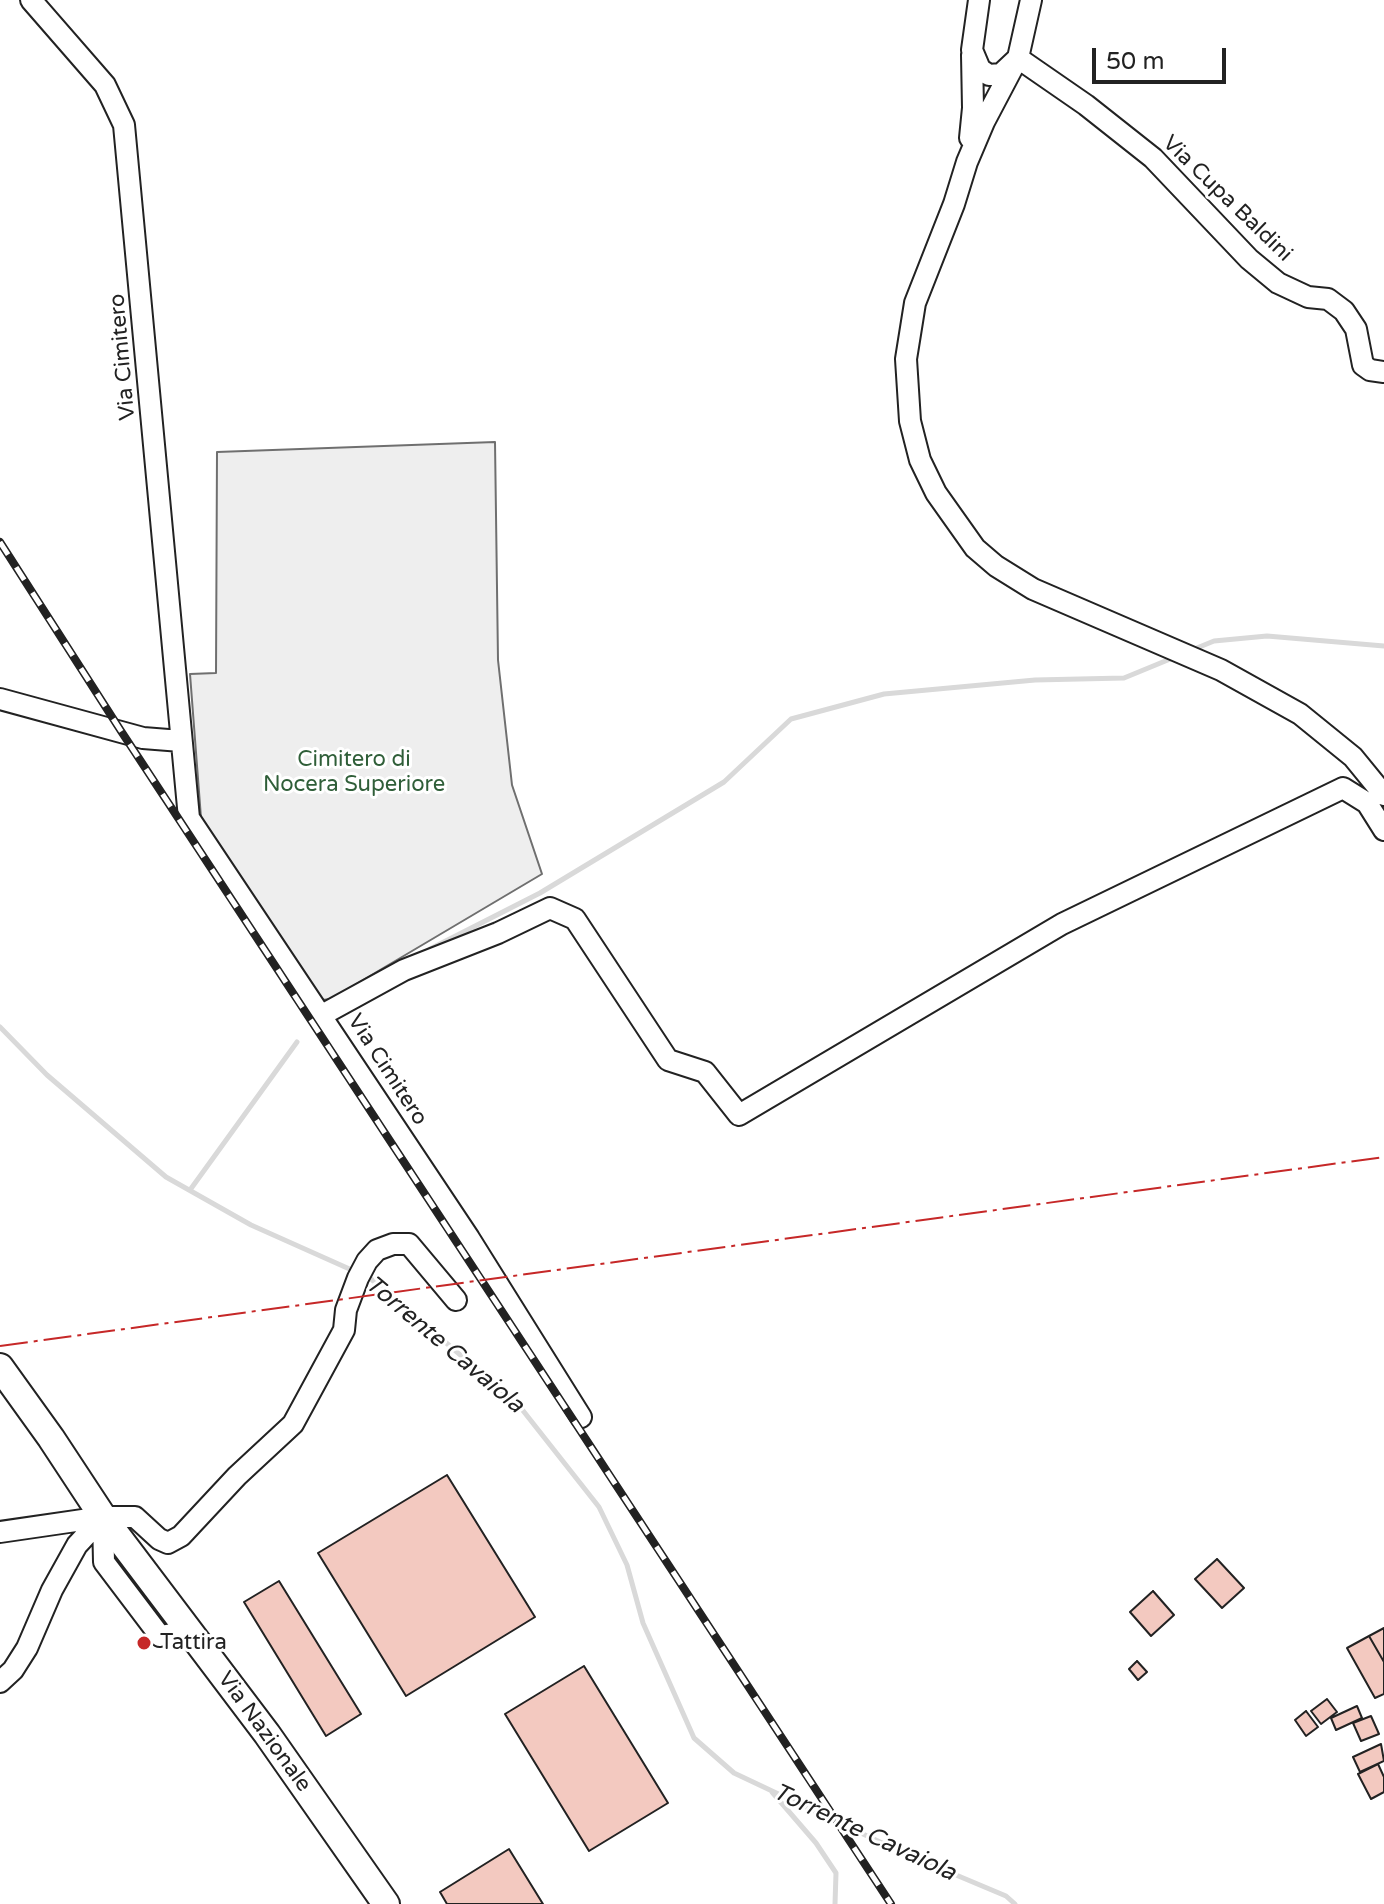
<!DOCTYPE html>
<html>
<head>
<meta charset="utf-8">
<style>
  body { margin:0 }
  #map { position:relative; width:1384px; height:1904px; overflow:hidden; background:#fff; font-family:"Varela Round",sans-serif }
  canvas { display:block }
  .scale { position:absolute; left:1092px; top:48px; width:134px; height:36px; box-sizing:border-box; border:4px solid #222; border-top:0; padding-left:10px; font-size:24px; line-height:28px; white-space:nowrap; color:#222; -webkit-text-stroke:6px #fff; paint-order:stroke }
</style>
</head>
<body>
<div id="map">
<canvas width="1384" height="1904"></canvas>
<div class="scale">50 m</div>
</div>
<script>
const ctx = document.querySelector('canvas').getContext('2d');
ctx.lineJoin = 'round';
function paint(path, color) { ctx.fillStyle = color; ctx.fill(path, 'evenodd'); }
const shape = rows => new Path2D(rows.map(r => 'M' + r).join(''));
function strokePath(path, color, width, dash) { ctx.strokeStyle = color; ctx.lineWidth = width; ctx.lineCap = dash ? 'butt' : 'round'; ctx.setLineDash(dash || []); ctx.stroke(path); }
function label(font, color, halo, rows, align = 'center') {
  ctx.font = font + ' "Varela Round",sans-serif'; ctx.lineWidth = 6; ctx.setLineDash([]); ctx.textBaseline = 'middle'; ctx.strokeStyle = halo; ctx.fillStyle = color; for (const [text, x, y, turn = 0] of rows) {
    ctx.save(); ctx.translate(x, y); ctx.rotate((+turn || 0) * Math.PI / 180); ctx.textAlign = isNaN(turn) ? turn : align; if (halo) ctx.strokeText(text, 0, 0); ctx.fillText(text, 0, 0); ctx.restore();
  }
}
const green = shape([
  [495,442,498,660,512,785,542,874,331,999,322,1000,202,831,190,674,216,673,217,452,495,442]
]);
const stream = shape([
  [1192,650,1214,641,1267,636,1384,646],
  [430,949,540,893,724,782,791,719,884,694,1035,680,1124,678,1175,657],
  [0,1027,47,1075,166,1177,251,1225,354,1271],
  [190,1190,297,1042],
  [363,1275,371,1279,517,1403,599,1507,627,1565,643,1623,694,1738,734,1773,899,1851,1006,1896,1015,1904],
  [772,1792,816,1843,836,1873,835,1904]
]);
const building = shape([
  [447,1475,535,1617,406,1696,318,1553,447,1475],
  [1217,1559,1244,1588,1222,1608,1195,1579,1217,1559],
  [279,1581,361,1714,326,1736,244,1602,279,1581],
  [1153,1591,1174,1615,1151,1636,1130,1612,1153,1591],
  [1384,1628,1384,1662,1369,1636,1384,1628],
  [1369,1636,1384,1662,1384,1694,1375,1698,1347,1648,1369,1636],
  [1137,1661,1147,1672,1138,1680,1129,1669,1137,1661],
  [584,1666,668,1803,589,1851,505,1714,584,1666],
  [1327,1699,1337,1712,1321,1724,1311,1711,1327,1699],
  [1357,1706,1362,1718,1336,1730,1331,1718,1357,1706],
  [1306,1711,1318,1727,1306,1736,1295,1720,1306,1711],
  [1371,1716,1379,1734,1361,1741,1353,1723,1371,1716],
  [1381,1744,1384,1761,1360,1772,1353,1757,1381,1744],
  [1378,1764,1384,1777,1384,1792,1371,1799,1358,1774,1378,1764],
  [509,1849,543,1904,447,1904,440,1892,509,1849]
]);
const minor = shape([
  [31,0,105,85,124,125,189,818,469,1238,581,1417],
  [979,0,972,50,980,69,989,75,1001,74,1018,58,1031,0],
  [1018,58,1086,105,1153,158,1249,259,1278,283,1308,297,1328,299,1344,311,1356,329,1363,365,1370,370,1384,372],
  [1014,65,984,122,967,162,954,204,915,303,906,359,910,421,920,460,936,493,975,548,996,566,1033,589,1221,670,1300,714,1353,757,1384,795],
  [970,138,973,108,972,55],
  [0,699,143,738,181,741],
  [322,1015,404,970,498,933,550,908,575,919,668,1060,705,1072,739,1115,1062,924,1343,788,1367,803,1384,830],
  [103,1517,104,1562,160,1636,190,1631],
  [0,1532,103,1517,135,1517,159,1539,168,1543,181,1536,237,1476,293,1424,344,1330,346,1310,358,1278,367,1261,377,1250,393,1244,409,1244,456,1300],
  [0,1682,13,1670,27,1648,52,1590,77,1545,103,1517]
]);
const major = shape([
  [0,1367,51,1438,103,1517,267,1734,386,1904]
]);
const rail = shape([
  [0,542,121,731,891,1904]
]);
const power = shape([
  [0,1346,1384,1157]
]);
const markers = [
  [144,1643,8,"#c62828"]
];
const streetNames = [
  ["Via Cupa Baldini",1227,199,44],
  ["Via Cimitero",123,357,-95],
  ["Via Cimitero",387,1070,57],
  ["Via Nazionale",264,1732,54]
];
const parkNames = [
  ["Cimitero di",354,760],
  ["Nocera Superiore",354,785]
];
const poiNames = [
  ["Tattira",160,1643]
];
const waterNames = [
  ["Torrente Cavaiola",444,1345,40],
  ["Torrente Cavaiola",864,1833,25]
];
paint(green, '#eee');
strokePath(green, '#6f6f6f', 2);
strokePath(stream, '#d9d9d9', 5);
paint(building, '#f3c9c0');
strokePath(building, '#222', 2);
strokePath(minor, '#222', 24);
strokePath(major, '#222', 30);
strokePath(minor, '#fff', 20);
strokePath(major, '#fff', 26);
strokePath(rail, '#222', 8);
strokePath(rail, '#fff', 5, [15]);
strokePath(power, '#c62828', 2, [28, 6, 4, 6]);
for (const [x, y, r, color] of markers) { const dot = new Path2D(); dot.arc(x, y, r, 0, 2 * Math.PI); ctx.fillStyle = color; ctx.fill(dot); strokePath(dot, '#fff', 3); }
label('22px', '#222', '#fff', streetNames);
label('22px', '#2f5e38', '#fff', parkNames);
label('22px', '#222', '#fff', poiNames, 'left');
label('italic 24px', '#222', '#fff', waterNames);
</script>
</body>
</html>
